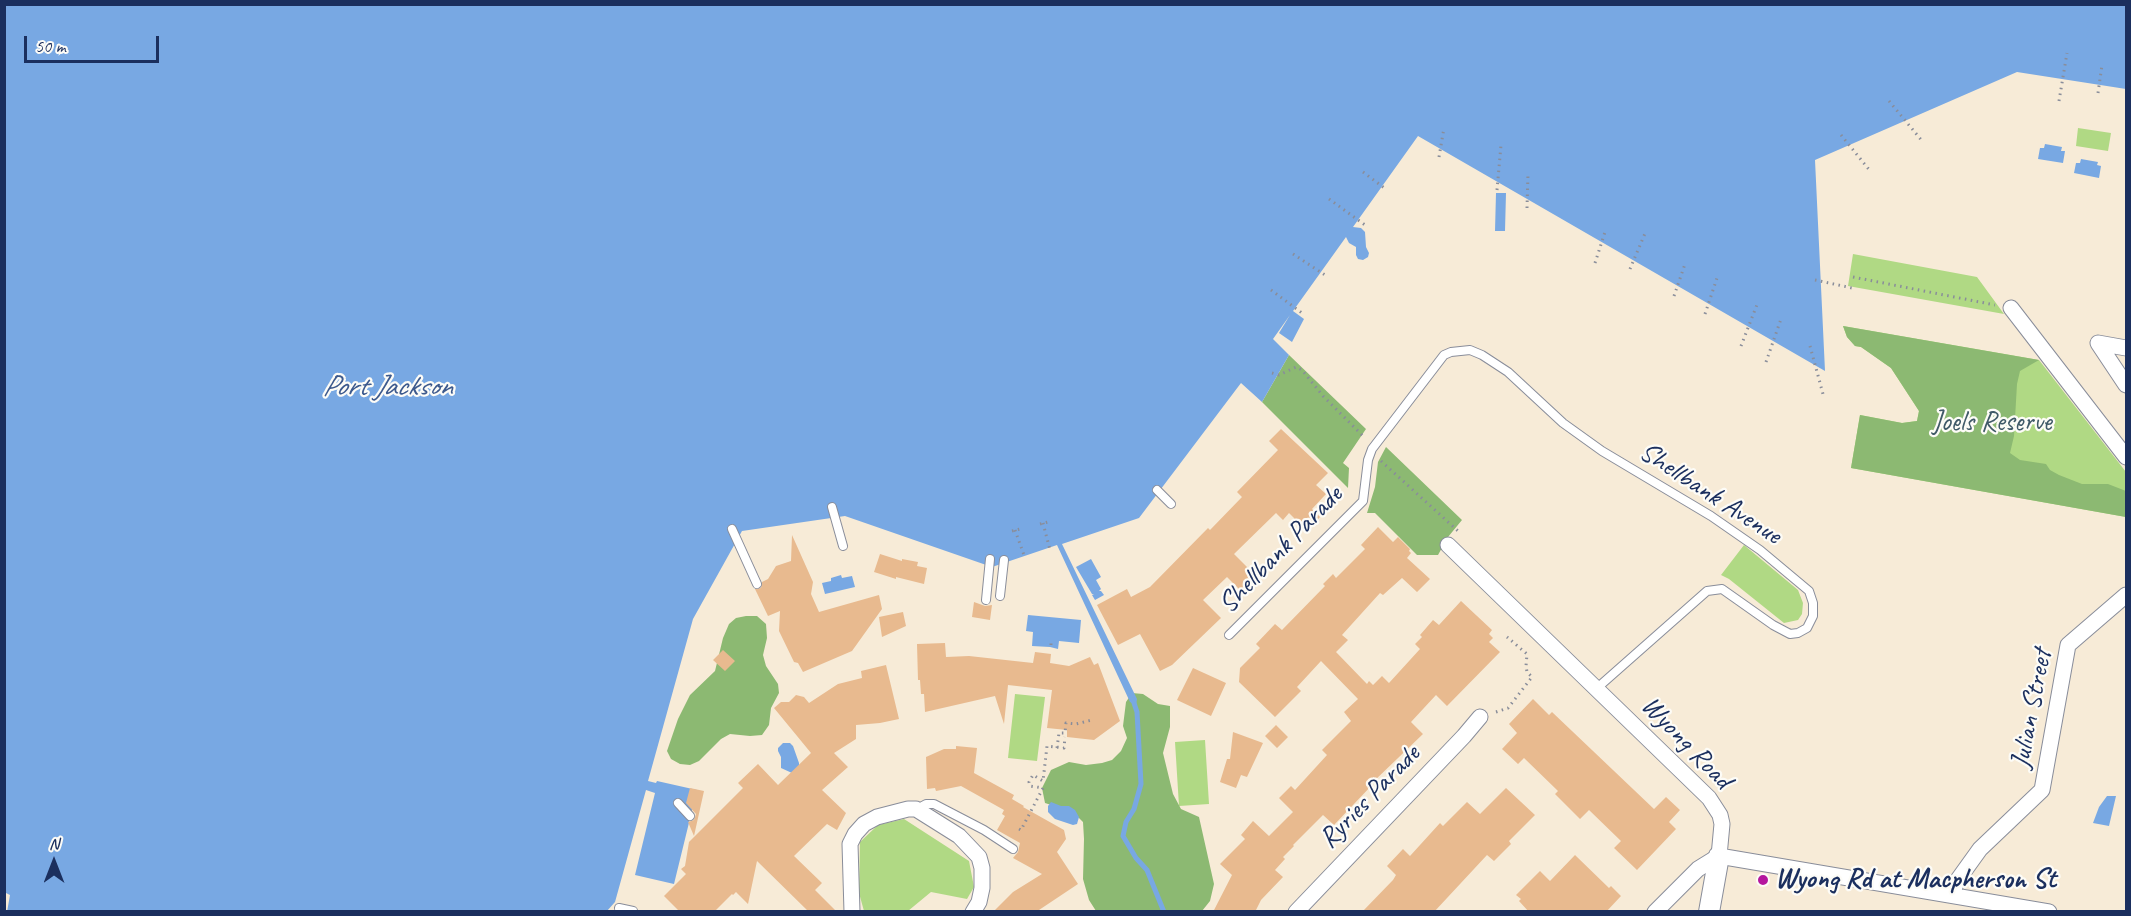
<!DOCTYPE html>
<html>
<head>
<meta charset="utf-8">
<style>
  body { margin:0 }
  #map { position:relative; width:2131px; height:916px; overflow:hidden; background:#f7ebd7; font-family:Caveat,sans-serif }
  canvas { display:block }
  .frame { position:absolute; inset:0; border:6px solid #1b2f5e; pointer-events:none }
  .north { position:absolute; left:24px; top:832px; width:60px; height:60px; -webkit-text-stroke:4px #fdfcf7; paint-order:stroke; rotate:0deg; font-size:16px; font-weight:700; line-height:24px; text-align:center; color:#1b2f5e }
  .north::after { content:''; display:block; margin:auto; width:21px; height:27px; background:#1b2f5e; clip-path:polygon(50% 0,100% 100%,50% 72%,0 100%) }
  .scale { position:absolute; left:24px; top:36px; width:135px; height:27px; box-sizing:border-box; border:3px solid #1b2f5e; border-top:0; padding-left:8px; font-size:18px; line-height:21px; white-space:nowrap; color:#1b2f5e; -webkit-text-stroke:4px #fdfcf7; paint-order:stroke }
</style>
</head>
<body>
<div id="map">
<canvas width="2131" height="916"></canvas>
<div class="frame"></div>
<div class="north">N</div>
<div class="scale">50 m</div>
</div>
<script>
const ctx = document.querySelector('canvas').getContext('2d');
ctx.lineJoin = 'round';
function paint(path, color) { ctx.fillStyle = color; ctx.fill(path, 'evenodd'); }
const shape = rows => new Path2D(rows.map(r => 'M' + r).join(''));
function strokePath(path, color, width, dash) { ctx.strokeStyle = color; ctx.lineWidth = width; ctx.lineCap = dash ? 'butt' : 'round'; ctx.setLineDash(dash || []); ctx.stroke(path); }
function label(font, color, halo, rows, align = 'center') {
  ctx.font = font + ' Caveat,sans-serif'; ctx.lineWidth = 4.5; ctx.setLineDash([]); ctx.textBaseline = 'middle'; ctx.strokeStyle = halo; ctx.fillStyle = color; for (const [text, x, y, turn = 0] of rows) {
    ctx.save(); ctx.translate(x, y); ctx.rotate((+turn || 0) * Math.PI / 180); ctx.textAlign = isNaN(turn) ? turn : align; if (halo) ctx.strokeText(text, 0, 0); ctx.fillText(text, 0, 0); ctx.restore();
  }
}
const green = shape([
  [2078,128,2111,133,2108,151,2076,146],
  [1853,254,1977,277,2004,314,1848,286],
  [1843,326,2039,360,2126,472,2126,517,1851,468,1860,415,1902,423,1917,421,1919,411,1891,368,1861,347,1855,346,1847,337],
  [1744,545,1798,590,1803,603,1802,614,1798,620,1784,623,1729,579,1721,575],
  [1015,694,1045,697,1037,761,1008,758],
  [1205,740,1209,804,1179,806,1175,742],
  [904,819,969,861,974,887,967,899,931,892,908,911,864,911,859,893,860,842,878,825]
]);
const forest = shape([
  [1843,326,2039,360,2020,371,2017,384,2014,436,2010,453,2020,460,2046,464,2050,470,2059,475,2082,484,2108,484,2126,491,2126,517,1851,468,1860,415,1902,423,1917,421,1919,411,1891,368,1861,347,1855,346,1847,337],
  [1289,355,1366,429,1343,463,1349,468,1348,488,1262,402],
  [1386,447,1462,520,1448,537,1438,555,1417,555,1375,513,1367,513,1375,487,1378,462],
  [746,616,757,616,766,624,767,638,763,655,766,666,778,684,779,693,771,708,769,725,762,735,750,736,730,734,721,739,699,761,690,765,680,764,671,759,667,751,678,719,690,695,715,671,723,638,729,624,736,618],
  [1132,693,1143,694,1158,704,1170,706,1170,727,1163,753,1173,794,1181,809,1199,817,1214,884,1210,901,1202,911,1096,911,1089,900,1083,879,1084,839,1083,822,1073,812,1045,803,1042,788,1051,770,1069,762,1086,765,1102,763,1112,760,1121,751,1127,738,1123,726,1126,702]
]);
const water = shape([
  [2126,4,2126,89,2017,72,1815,160,1825,371,1418,136,1353,227,1361,228,1365,232,1366,247,1369,253,1368,257,1363,260,1358,259,1356,255,1356,247,1349,243,1346,237,1293,311,1304,319,1292,342,1279,333,1290,315,1273,339,1289,355,1262,402,1241,383,1139,518,1062,544,1137,699,1136,705,1130,702,1057,545,992,567,845,516,742,531,693,619,648,781,656,783,657,781,697,790,674,884,635,875,655,793,646,790,615,902,607,911,7,912,10,895,4,892,4,5],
  [2045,144,2062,147,2061,151,2065,151,2063,163,2038,159,2040,148,2044,148],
  [2081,159,2098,162,2097,165,2101,166,2099,178,2074,173,2076,163,2080,163],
  [1496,193,1506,193,1505,231,1495,231],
  [1091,559,1101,577,1096,580,1101,589,1099,591,1101,591,1104,595,1095,600,1092,595,1094,594,1092,594,1076,567],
  [841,575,842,578,852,576,855,587,825,594,822,583,831,581,831,578],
  [1028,615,1081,620,1079,643,1059,641,1058,649,1050,647,1032,646,1033,632,1026,631],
  [783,743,790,743,793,746,799,763,799,767,792,773,781,768,781,757,778,751,778,748],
  [2107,796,2116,796,2109,826,2093,823,2099,807],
  [1051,802,1061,806,1069,806,1075,810,1079,817,1077,824,1073,825,1055,819,1048,812,1048,806]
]);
const stream = shape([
  [1133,700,1137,712,1141,784,1134,809,1126,822,1123,836,1136,858,1147,870,1164,912]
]);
const building = shape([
  [1281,429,1328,473,1316,485,1326,494,1312,509,1320,517,1307,531,1289,513,1283,520,1276,513,1234,554,1258,578,1243,593,1227,577,1203,600,1221,618,1172,665,1160,671,1140,634,1118,645,1097,605,1127,589,1131,597,1150,587,1208,528,1210,530,1242,497,1237,492,1278,450,1269,441],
  [1378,527,1393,542,1398,537,1410,549,1409,551,1411,553,1407,558,1430,579,1417,592,1402,578,1383,595,1380,593,1342,635,1348,640,1336,652,1367,684,1369,681,1373,685,1382,676,1389,683,1420,649,1415,644,1422,637,1420,635,1433,620,1439,625,1461,601,1492,630,1489,634,1493,638,1489,642,1500,652,1447,706,1436,695,1411,722,1423,734,1372,783,1373,784,1334,825,1323,815,1293,845,1294,846,1283,857,1285,859,1275,870,1283,877,1261,900,1255,912,1213,912,1232,875,1220,864,1245,839,1241,835,1253,821,1269,836,1293,812,1279,798,1291,786,1295,790,1327,755,1322,750,1351,721,1344,712,1358,699,1321,661,1297,687,1301,691,1275,717,1239,682,1240,668,1260,648,1256,644,1275,624,1282,630,1325,586,1323,584,1333,574,1336,578,1365,549,1361,545],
  [792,535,813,582,811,594,819,612,879,595,882,609,852,651,803,672,798,663,794,662,779,631,780,611,768,616,755,589,761,588,762,582,768,579,776,566,791,561],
  [880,554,902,561,902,559,918,562,917,566,927,568,924,584,896,577,896,579,874,572],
  [974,602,985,606,992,605,990,620,972,617],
  [903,612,906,626,882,637,879,617],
  [945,643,946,657,969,656,1033,663,1035,652,1051,654,1050,663,1069,666,1090,657,1094,665,1098,663,1120,721,1094,740,1067,737,1067,730,1047,728,1052,690,1008,685,1004,724,995,696,925,712,924,694,921,694,920,680,918,680,917,644],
  [723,650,735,661,725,671,713,660],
  [886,665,899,719,880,723,856,725,856,739,834,753,848,767,822,790,846,813,837,830,827,824,794,856,822,883,815,890,837,912,809,912,757,861,748,904,736,892,733,895,732,894,714,912,680,912,664,896,686,874,681,869,685,866,689,842,743,788,738,783,758,764,778,785,811,753,774,708,781,702,789,702,796,695,804,697,809,703,838,684,862,678,861,671],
  [1193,668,1226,683,1211,716,1177,700],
  [1533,699,1549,715,1552,712,1654,809,1666,797,1680,810,1669,822,1676,829,1637,870,1614,848,1621,841,1589,810,1580,819,1555,794,1558,791,1524,758,1518,764,1502,749,1517,733,1509,724],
  [1276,725,1288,737,1277,748,1265,736],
  [1233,732,1263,743,1247,777,1241,775,1236,788,1220,782,1227,759,1230,759],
  [956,746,977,748,974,773,1014,795,1012,799,1024,806,1023,807,1064,830,1066,839,1057,852,1078,884,1036,912,993,912,1013,892,1042,874,1013,858,1018,852,1020,843,997,830,1005,816,1002,814,1004,810,961,786,936,791,935,788,927,789,926,757,944,749,956,749],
  [690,788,704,791,694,836,688,822,694,820,696,814,686,803],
  [1506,788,1535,815,1509,841,1511,844,1494,861,1487,855,1434,912,1362,912,1393,880,1396,875,1387,866,1403,849,1410,856,1440,823,1443,826,1467,802,1480,814],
  [1575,855,1609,888,1611,886,1621,896,1606,912,1529,912,1519,901,1521,899,1516,895,1540,871,1550,881]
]);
const path = shape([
  [315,4,316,6],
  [2098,93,2102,65],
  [1889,101,1923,142],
  [2059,101,2067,53],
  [1841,135,1871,172],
  [1439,157,1444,128],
  [1363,172,1387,190],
  [1497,190,1501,145],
  [1329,199,1365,225],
  [1527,208,1528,174],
  [1293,254,1325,275],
  [1595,263,1605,232],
  [1630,269,1646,231],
  [1853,277,1995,305],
  [1815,280,1852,288],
  [1271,290,1302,313],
  [1674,296,1685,264],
  [1705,314,1718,275],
  [1741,346,1758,302],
  [1810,346,1823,394],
  [1766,362,1781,319],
  [1272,373,1279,375,1296,367,1302,370,1323,396,1363,436],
  [1381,461,1458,531],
  [1043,523,1050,550],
  [1040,524,1048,522],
  [1015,530,1025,558],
  [1012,531,1020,529],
  [1051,645,1051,642],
  [1496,712,1508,708,1532,677,1527,672,1526,666,1527,654,1507,637],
  [1057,748,1059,733,1065,733,1066,723,1076,724,1092,720],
  [1019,829,1021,830,1043,788,1030,786,1029,782,1033,775,1043,781,1047,746,1064,748,1065,737]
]);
const service = shape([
  [1157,490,1171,504],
  [832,507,843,546],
  [732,529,757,584],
  [1000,596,1004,560],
  [986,600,990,559],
  [1229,635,1363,501,1368,460,1372,449,1444,355,1451,352,1470,350,1482,355,1508,372,1563,423,1602,451,1711,516,1760,550,1809,591,1813,603,1813,616,1807,628,1798,633,1790,634,1773,625,1722,589,1707,591,1596,689],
  [678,803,690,816],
  [917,809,926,804,934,804,984,830,1013,849],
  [619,908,633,911]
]);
const minor = shape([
  [2011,308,2126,457],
  [2126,348,2098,343,2126,385],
  [1448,545,1709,798,1720,815,1722,824,1719,856],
  [1719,856,2049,912],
  [1952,895,1957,881,1980,849,2042,790,2068,645,2126,595],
  [852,912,850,844,855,834,864,824,877,817,908,809,916,809,959,836,979,857,982,868,982,888,979,902,973,912],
  [1296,912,1464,736,1480,717],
  [1655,912,1698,869,1719,856]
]);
const tertiary = shape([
  [1709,912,1719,856]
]);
const markers = [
  [1763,880,6,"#b5179e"]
];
const parkNames = [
  ["Joels Reserve",1992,423]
];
const streetNames = [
  ["Shellbank Avenue",1710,494,33],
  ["Shellbank Parade",1281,550,-46],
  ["Julian Street",2032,709,-79],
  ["Wyong Road",1686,743,46],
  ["Ryries Parade",1370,797,-46]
];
const poiNames = [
  ["Wyong Rd at Macpherson St",1775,880]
];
const waterNames = [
  ["Port Jackson",387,387]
];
paint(green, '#b0d984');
paint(forest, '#8cb972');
paint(water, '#78a8e3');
strokePath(stream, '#78a8e3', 5);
paint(building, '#e8ba8f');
strokePath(service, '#898d9a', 10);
strokePath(minor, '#898d9a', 17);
strokePath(tertiary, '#898d9a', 22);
strokePath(path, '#898d9a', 3, [1.5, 4.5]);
strokePath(service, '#fff', 8);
strokePath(minor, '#fff', 15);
strokePath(tertiary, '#fff', 20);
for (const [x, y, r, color] of markers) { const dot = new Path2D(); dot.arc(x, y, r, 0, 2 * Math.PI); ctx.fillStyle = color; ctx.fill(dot); strokePath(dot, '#fdfcf7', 2); }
label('28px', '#405a68', '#fdfcf7', parkNames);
label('28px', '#1b2f5e', '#fdfcf7', streetNames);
label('bold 28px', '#1b2f5e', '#fdfcf7', poiNames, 'left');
label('italic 30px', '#3c598d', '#fdfcf7', waterNames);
</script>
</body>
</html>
